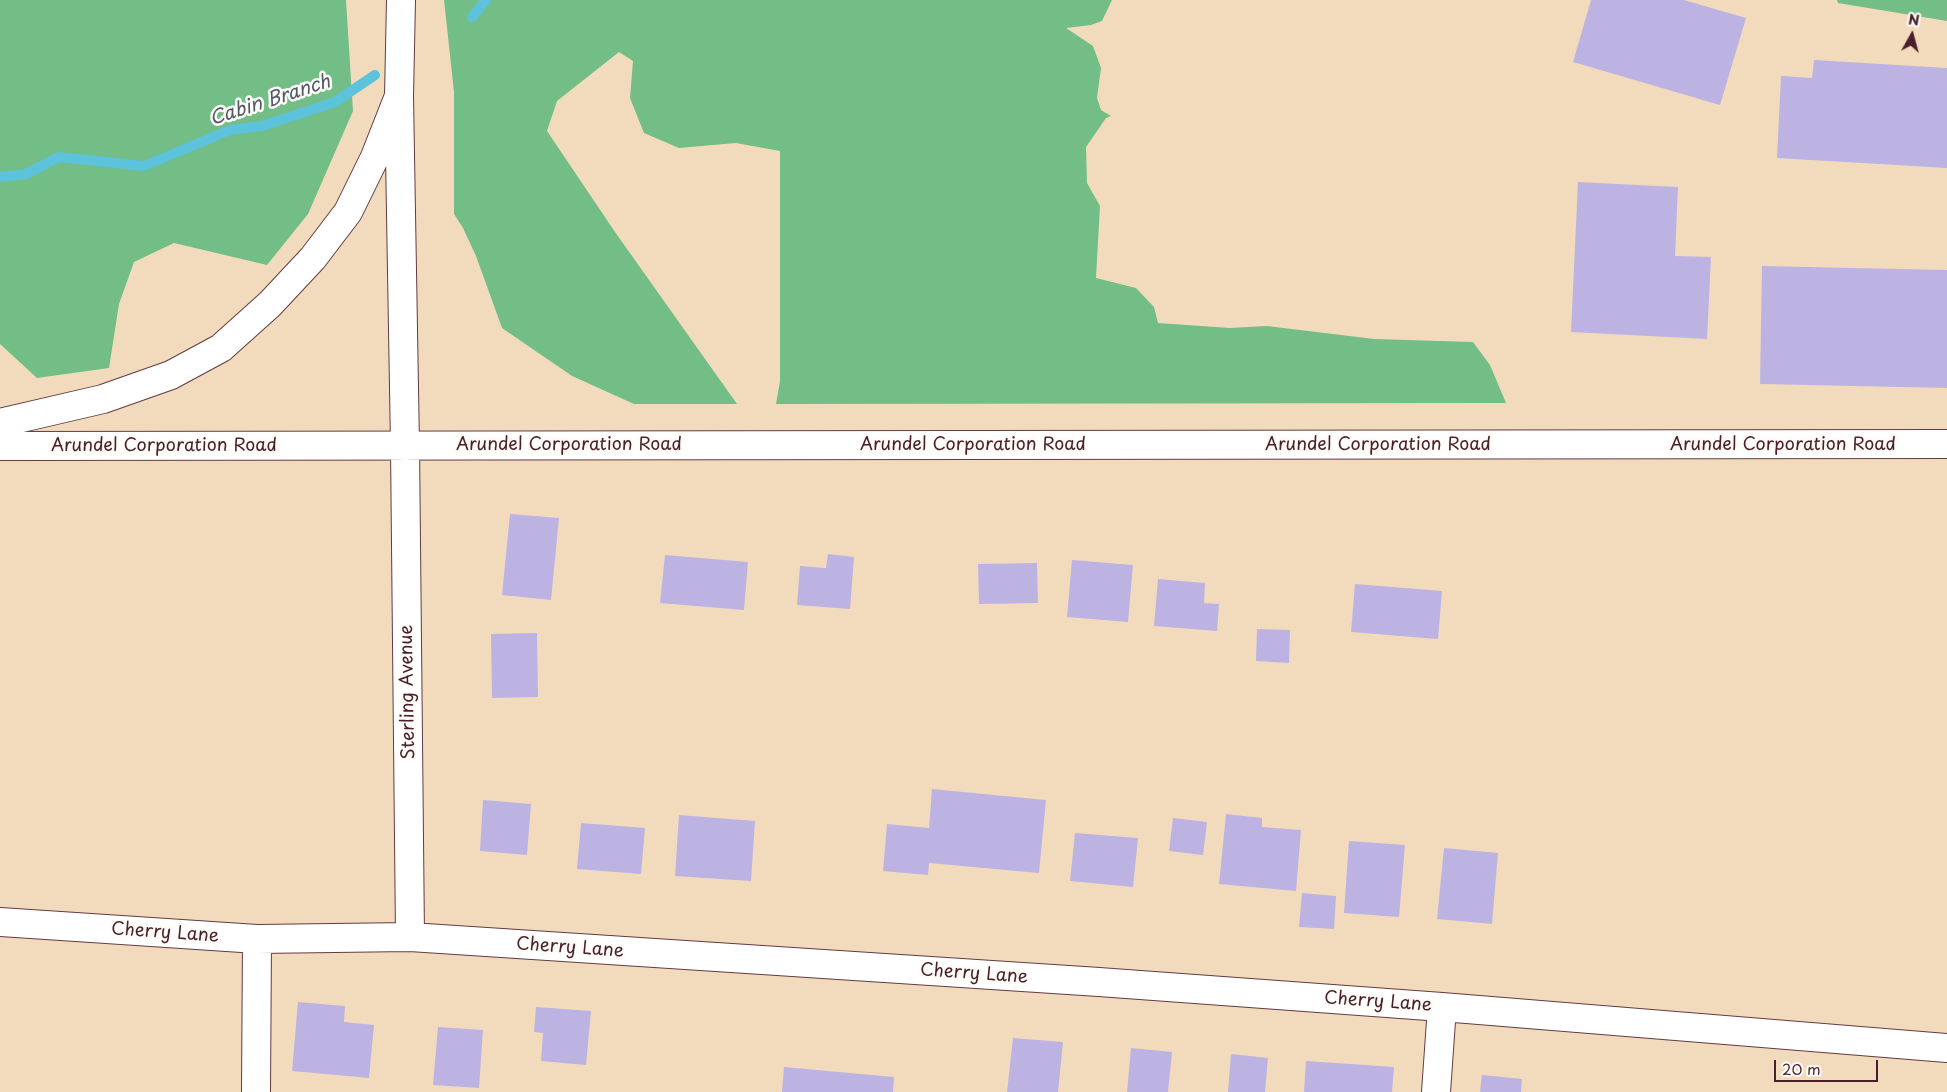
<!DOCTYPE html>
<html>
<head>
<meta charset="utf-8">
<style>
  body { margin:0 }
  #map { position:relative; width:1947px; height:1092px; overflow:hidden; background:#f2dbbd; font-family:"Playpen Sans",sans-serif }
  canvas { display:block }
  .north { position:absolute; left:1887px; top:10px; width:50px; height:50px; -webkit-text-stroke:4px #fdfcf7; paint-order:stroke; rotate:7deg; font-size:14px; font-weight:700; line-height:20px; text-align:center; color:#4a1f2b }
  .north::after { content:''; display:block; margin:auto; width:18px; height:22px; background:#4a1f2b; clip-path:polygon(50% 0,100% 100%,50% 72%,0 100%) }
  .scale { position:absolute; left:1774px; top:1060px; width:104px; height:22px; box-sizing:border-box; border:2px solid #4a1f2b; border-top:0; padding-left:6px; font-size:15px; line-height:18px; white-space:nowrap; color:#4a1f2b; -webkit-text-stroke:4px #fdfcf7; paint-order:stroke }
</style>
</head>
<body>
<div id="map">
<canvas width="1947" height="1092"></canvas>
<div class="north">N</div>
<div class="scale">20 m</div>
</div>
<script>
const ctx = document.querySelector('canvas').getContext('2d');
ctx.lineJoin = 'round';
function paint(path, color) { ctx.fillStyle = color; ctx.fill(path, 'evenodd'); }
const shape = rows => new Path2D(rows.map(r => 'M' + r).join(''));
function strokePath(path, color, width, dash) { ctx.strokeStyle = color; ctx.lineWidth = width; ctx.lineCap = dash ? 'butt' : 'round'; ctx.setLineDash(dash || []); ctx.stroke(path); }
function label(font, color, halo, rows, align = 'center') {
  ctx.font = font + ' "Playpen Sans",sans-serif'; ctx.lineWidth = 5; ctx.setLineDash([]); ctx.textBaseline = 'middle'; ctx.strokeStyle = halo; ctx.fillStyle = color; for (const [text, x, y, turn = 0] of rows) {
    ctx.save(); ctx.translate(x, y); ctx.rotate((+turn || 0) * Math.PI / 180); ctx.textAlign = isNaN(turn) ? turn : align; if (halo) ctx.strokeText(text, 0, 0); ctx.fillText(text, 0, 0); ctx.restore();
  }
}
const forest = shape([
  [0,0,346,0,353,111,308,214,267,265,174,243,134,262,119,304,109,368,37,378,0,344],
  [444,0,1112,0,1102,21,1091,25,1066,28,1093,46,1101,68,1097,98,1101,110,1111,116,1106,118,1086,147,1087,183,1100,206,1096,278,1136,288,1154,307,1158,323,1230,328,1267,326,1374,339,1473,342,1490,365,1506,403,776,404,780,381,780,151,736,143,679,148,644,133,630,98,633,61,619,52,557,101,547,131,615,232,737,404,634,404,572,376,502,328,476,256,463,228,454,214,454,92],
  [1837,0,1947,0,1947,21,1838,3]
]);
const stream = shape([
  [472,17,486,0],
  [0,177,26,174,59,157,144,166,230,130,262,126,335,102,375,75]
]);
const building = shape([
  [1591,0,1684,0,1746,18,1720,105,1573,62],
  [1814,60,1947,68,1947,168,1777,158,1781,76,1812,78],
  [1578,182,1678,187,1675,256,1711,257,1707,339,1571,332],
  [1762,266,1947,270,1947,388,1760,384],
  [510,514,559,518,551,600,502,595],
  [828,554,854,557,850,609,797,605,800,566,826,568],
  [665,555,748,562,744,610,660,603],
  [1072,560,1133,565,1128,622,1067,617],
  [1037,563,1038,603,979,604,978,564],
  [1158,579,1205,583,1204,603,1219,604,1217,631,1154,626],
  [1355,584,1442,591,1438,639,1351,632],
  [1257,629,1290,630,1289,663,1256,661],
  [537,633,538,697,492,698,491,634],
  [932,789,1046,800,1039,873,929,863,928,875,883,871,887,824,929,828],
  [483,800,531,804,527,855,480,851],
  [1226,814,1262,818,1262,827,1301,830,1296,891,1219,884],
  [679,815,755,821,751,881,675,876],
  [1173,818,1207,822,1203,855,1169,851],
  [581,823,645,828,641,874,577,869],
  [1075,833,1138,838,1133,887,1070,881],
  [1349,841,1405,845,1399,917,1344,913],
  [1444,848,1498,853,1492,924,1437,919],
  [1302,893,1336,896,1334,929,1299,927],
  [298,1002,345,1006,344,1022,374,1025,369,1078,292,1071],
  [536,1007,591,1011,586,1065,541,1061,543,1033,534,1032],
  [438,1027,483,1030,479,1088,433,1085],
  [1013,1038,1063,1042,1058,1092,1007,1092],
  [1131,1048,1172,1052,1168,1092,1127,1092],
  [1231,1054,1268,1058,1265,1092,1228,1092],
  [1306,1061,1394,1067,1392,1092,1304,1092],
  [784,1067,894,1077,893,1092,782,1092],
  [1482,1075,1522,1079,1521,1092,1480,1092]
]);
const minor = shape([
  [0,446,1947,444],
  [405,446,410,937],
  [0,922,257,939,410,937,1099,982,1442,1007,1947,1048],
  [256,1092,257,939],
  [1436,1092,1442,1007]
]);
const highway = shape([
  [401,0,399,96,405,446],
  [0,423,103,399,171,375,221,348,270,304,313,258,348,212,375,157,399,96]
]);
const streetNames = [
  ["Arundel Corporation Road",569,445],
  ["Arundel Corporation Road",973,445],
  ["Arundel Corporation Road",1378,445],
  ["Arundel Corporation Road",1783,445],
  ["Arundel Corporation Road",164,446],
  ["Sterling Avenue",408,692,-91],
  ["Cherry Lane",165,933,4],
  ["Cherry Lane",570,948,4],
  ["Cherry Lane",974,974,4],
  ["Cherry Lane",1378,1002,4]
];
const waterNames = [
  ["Cabin Branch",270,101,-18]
];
paint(forest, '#72be86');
strokePath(stream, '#5dc2db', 10);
paint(building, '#bcb3e3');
strokePath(minor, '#633b41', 30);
strokePath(highway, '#633b41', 30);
strokePath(minor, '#fff', 28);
strokePath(highway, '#fff', 28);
label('18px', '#4a1f2b', '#fdfcf7', streetNames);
label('italic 19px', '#515869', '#fdfcf7', waterNames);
</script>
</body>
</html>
